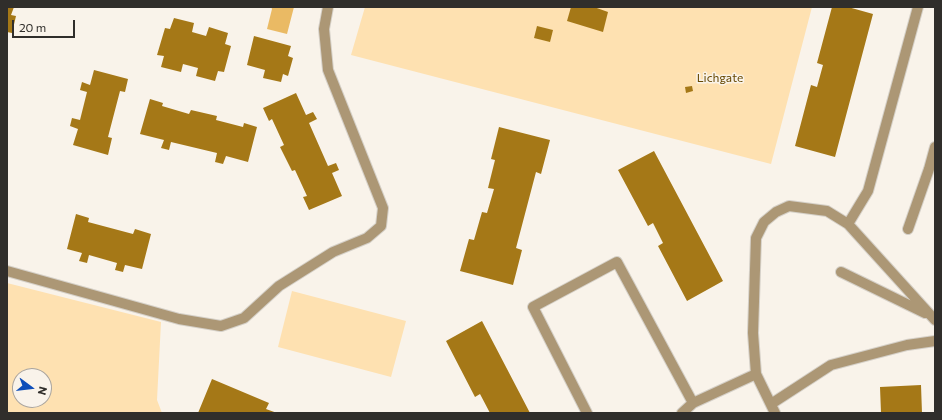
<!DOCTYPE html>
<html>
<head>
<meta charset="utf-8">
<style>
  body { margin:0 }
  #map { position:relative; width:942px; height:420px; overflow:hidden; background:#f9f3ea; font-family:Commissioner,sans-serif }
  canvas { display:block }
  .frame { position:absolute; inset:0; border:8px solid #302e2b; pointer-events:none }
  .north { position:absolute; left:12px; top:368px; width:40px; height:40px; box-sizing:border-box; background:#f9f3ea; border:1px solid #a9a49e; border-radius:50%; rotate:105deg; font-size:11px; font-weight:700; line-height:16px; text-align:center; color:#302e2b }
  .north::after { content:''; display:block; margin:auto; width:14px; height:18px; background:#0e4eb9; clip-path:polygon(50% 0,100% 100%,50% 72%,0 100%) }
  .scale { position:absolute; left:12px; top:20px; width:63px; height:18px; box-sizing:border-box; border:2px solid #302e2b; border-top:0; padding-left:5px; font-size:12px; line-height:14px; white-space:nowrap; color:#302e2b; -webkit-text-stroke:3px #f9f3ea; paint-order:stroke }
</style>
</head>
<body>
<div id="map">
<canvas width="942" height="420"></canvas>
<div class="frame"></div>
<div class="north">N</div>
<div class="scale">20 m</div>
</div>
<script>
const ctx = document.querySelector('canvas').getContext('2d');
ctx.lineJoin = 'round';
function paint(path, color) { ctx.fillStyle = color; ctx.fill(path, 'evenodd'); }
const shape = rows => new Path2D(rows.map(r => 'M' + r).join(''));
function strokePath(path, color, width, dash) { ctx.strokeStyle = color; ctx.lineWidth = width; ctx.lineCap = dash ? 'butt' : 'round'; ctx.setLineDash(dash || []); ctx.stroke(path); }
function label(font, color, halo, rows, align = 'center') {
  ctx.font = font + ' Commissioner,sans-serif'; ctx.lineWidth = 3; ctx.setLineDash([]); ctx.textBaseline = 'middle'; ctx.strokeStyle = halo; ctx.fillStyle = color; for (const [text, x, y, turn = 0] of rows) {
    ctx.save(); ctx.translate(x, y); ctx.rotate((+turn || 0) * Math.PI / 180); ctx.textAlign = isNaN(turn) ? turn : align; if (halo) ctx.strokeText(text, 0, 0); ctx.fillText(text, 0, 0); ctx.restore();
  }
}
const green = shape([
  [365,7,812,7,771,164,351,55],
  [7,283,161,322,157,400,162,413,7,413],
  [20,376,44,376,44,400,20,400],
  [292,291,406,321,391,377,278,347]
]);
const water = shape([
  [271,7,294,7,287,34,267,29,272,9]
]);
const building = shape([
  [7,7,14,7,11,15,16,16,12,33,7,32],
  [571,7,594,7,608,12,603,32,567,21],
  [832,7,848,7,873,14,835,157,795,146,811,85,817,87,823,65,817,63],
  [174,18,194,23,192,32,206,36,209,27,228,33,225,44,231,46,224,72,218,71,215,81,196,76,198,68,183,64,181,72,161,67,164,56,157,55,165,28,170,29],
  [537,26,553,30,550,42,534,38],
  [254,36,291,46,288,56,293,58,288,76,283,74,281,82,263,78,265,70,247,65],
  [94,70,128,79,125,92,120,91,108,137,112,138,108,155,73,145,78,129,70,126,72,118,80,120,87,92,80,90,82,82,90,85],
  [692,86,693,91,686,93,685,87],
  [296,93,306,115,313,112,317,119,309,123,328,166,336,163,339,170,332,173,342,196,309,210,303,197,307,196,295,170,292,171,280,147,284,145,272,119,269,121,263,108],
  [150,99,163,103,162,106,189,114,191,110,217,116,216,120,243,127,244,123,257,127,248,162,226,156,223,164,215,162,217,153,171,142,169,150,161,148,164,140,140,134],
  [499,127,550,140,541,174,536,172,516,248,522,250,513,285,460,271,469,239,474,240,482,212,487,213,494,189,488,188,495,160,491,159],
  [654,151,723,281,687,301,658,246,663,243,653,223,648,226,618,170],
  [76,214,89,218,88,222,133,234,135,229,151,234,142,269,125,265,123,272,115,270,117,263,89,255,87,263,79,261,82,253,67,249],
  [482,321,530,413,490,413,480,394,475,397,446,341],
  [212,379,269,403,266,409,277,413,198,413],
  [921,385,922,413,881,413,880,387]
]);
const minor = shape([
  [848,224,868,191,918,7],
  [908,229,929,169,935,147],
  [7,271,179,319,221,326,244,318,279,286,333,252,367,238,381,226,383,208,328,70,324,29,328,7],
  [841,272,925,313],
  [771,404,831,365,907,345,935,341],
  [587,413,533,307,617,262,693,403],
  [682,413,693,403,756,374],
  [775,413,756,374,753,333,756,238,764,222,776,212,789,206,827,211,848,224,935,320]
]);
const parkNames = [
  ["Lichgate",720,78]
];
paint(green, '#fee1b1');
paint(water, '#eaba64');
paint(building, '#a57817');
strokePath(minor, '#d5d0c8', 12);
strokePath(minor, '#ac9775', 10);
label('12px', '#674800', '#f9f3ea', parkNames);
</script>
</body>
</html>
